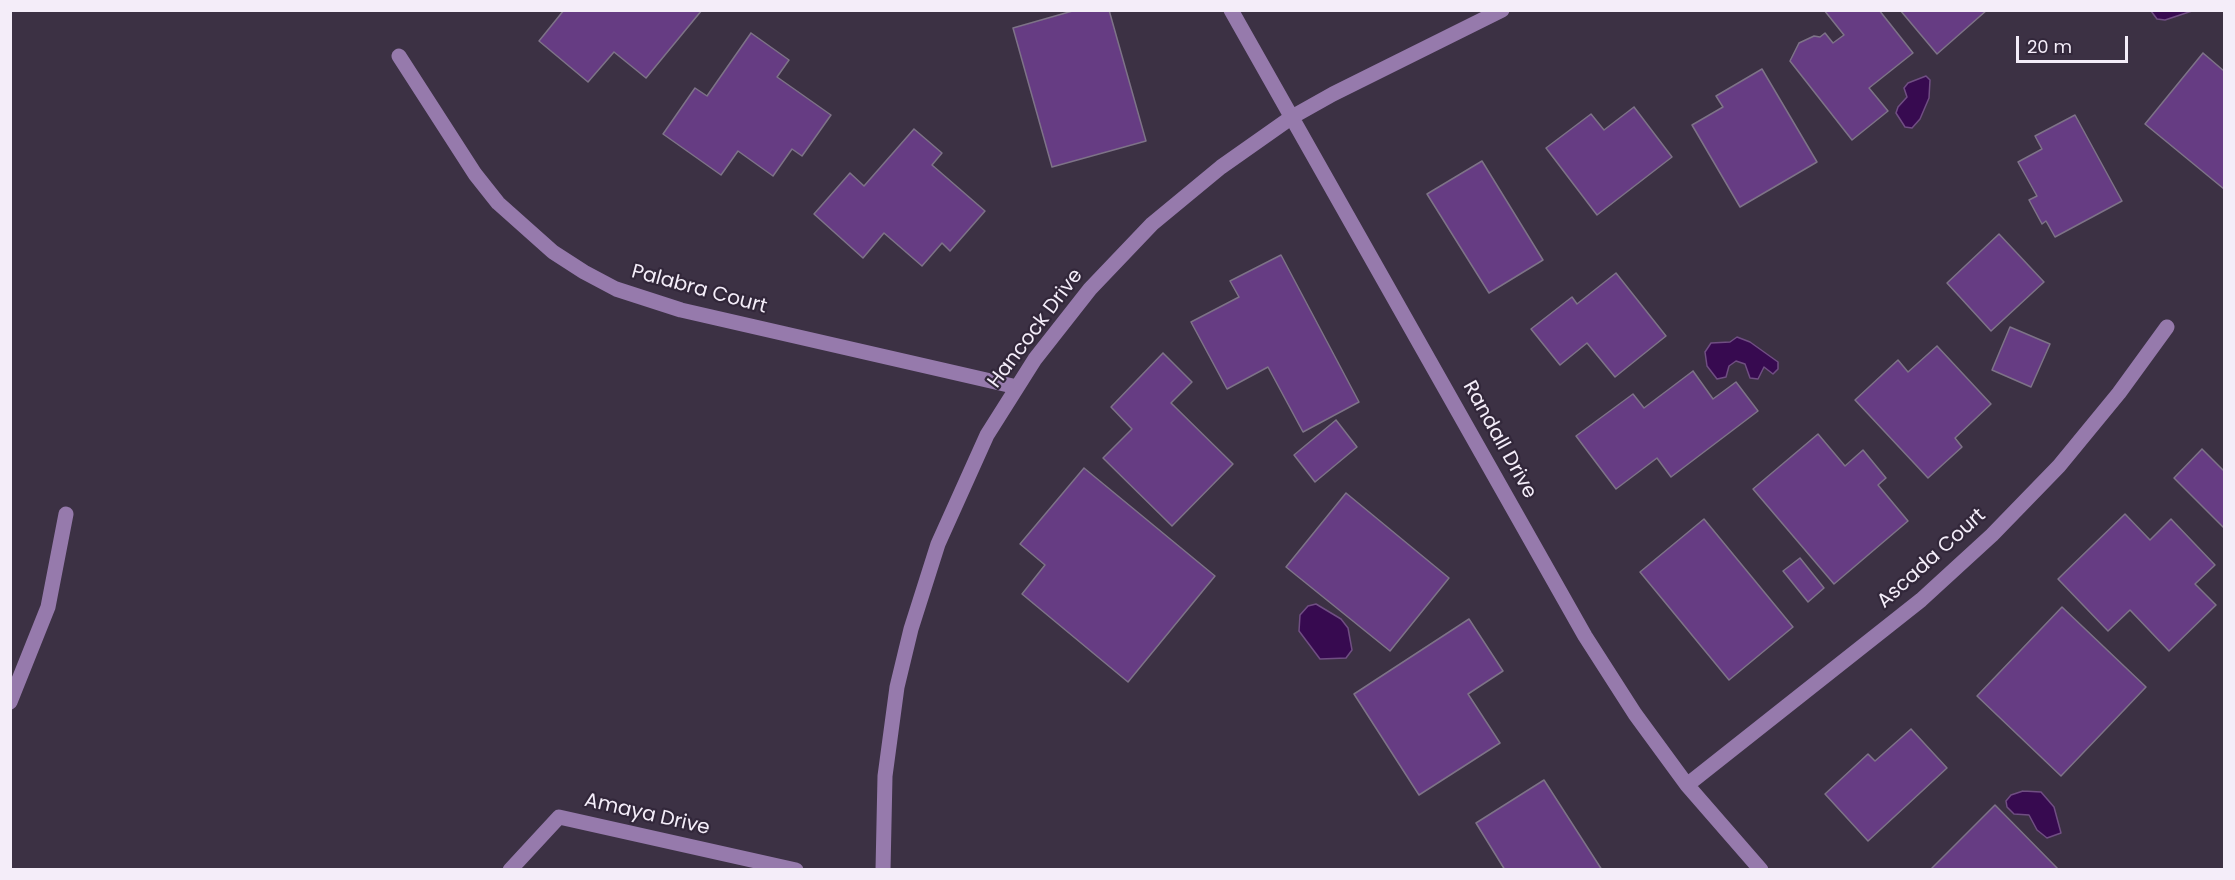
<!DOCTYPE html>
<html>
<head>
<meta charset="utf-8">
<style>
  body { margin:0 }
  #map { position:relative; width:2235px; height:880px; overflow:hidden; background:#3c3144; font-family:Poppins,sans-serif }
  canvas { display:block }
  .frame { position:absolute; inset:0; border:12px solid #f4edf9; pointer-events:none }
  .scale { position:absolute; left:2016px; top:36px; width:112px; height:27px; box-sizing:border-box; border:3px solid #f4edf9; border-top:0; padding-left:8px; font-size:18px; line-height:21px; white-space:nowrap; color:#f4edf9; -webkit-text-stroke:4px #32273a; paint-order:stroke }
</style>
</head>
<body>
<div id="map">
<canvas width="2235" height="880"></canvas>
<div class="frame"></div>
<div class="scale">20 m</div>
</div>
<script>
const ctx = document.querySelector('canvas').getContext('2d');
ctx.lineJoin = 'round';
function paint(path, color) { ctx.fillStyle = color; ctx.fill(path, 'evenodd'); }
const shape = rows => new Path2D(rows.map(r => 'M' + r).join(''));
function strokePath(path, color, width, dash) { ctx.strokeStyle = color; ctx.lineWidth = width; ctx.lineCap = dash ? 'butt' : 'round'; ctx.setLineDash(dash || []); ctx.stroke(path); }
function label(font, color, halo, rows, align = 'center') {
  ctx.font = font + ' Poppins,sans-serif'; ctx.lineWidth = 4.5; ctx.setLineDash([]); ctx.textBaseline = 'middle'; ctx.strokeStyle = halo; ctx.fillStyle = color; for (const [text, x, y, turn = 0] of rows) {
    ctx.save(); ctx.translate(x, y); ctx.rotate((+turn || 0) * Math.PI / 180); ctx.textAlign = isNaN(turn) ? turn : align; if (halo) ctx.strokeText(text, 0, 0); ctx.fillText(text, 0, 0); ctx.restore();
  }
}
const water = shape([
  [2151,11,2192,11,2165,20,2157,19,2151,11],
  [1926,76,1930,80,1929,98,1920,119,1912,128,1905,127,1896,113,1898,107,1907,97,1904,88,1908,83,1926,76],
  [1737,337,1750,342,1778,362,1778,369,1773,374,1764,367,1758,379,1750,378,1745,364,1736,361,1729,366,1726,377,1717,379,1707,366,1705,352,1711,343,1730,342,1737,337],
  [1316,604,1341,619,1348,628,1352,650,1346,658,1320,659,1299,631,1300,615,1308,606,1316,604],
  [2023,791,2041,792,2054,807,2061,833,2047,838,2037,830,2029,815,2014,814,2007,807,2006,801,2011,795,2023,791]
]);
const building = shape([
  [564,10,702,10,646,78,614,52,588,82,539,41,564,10],
  [1076,10,1109,10,1146,141,1052,167,1013,28,1076,10],
  [1824,10,1879,10,1913,53,1869,88,1888,111,1852,140,1790,61,1799,43,1814,36,1820,37,1825,33,1833,43,1844,35,1824,10],
  [1900,10,1987,10,1937,54,1900,10],
  [751,33,789,60,777,77,831,115,802,156,792,149,773,176,738,151,721,175,663,134,695,88,707,96,751,33],
  [2203,53,2224,71,2224,189,2145,124,2203,53],
  [1762,69,1817,162,1740,207,1692,125,1723,107,1716,96,1762,69],
  [1634,107,1672,157,1597,215,1546,148,1591,114,1604,130,1634,107],
  [2075,115,2122,201,2055,237,2046,221,2042,224,2029,200,2037,196,2018,162,2042,149,2035,136,2075,115],
  [914,129,942,153,932,165,985,211,950,251,942,243,922,266,884,233,863,258,814,214,850,173,864,186,914,129],
  [1482,161,1543,260,1489,293,1427,194,1482,161],
  [1999,234,2044,282,1991,331,1947,283,1999,234],
  [1281,255,1359,402,1303,432,1268,367,1227,389,1191,322,1239,297,1230,281,1281,255],
  [1616,273,1666,336,1615,377,1587,343,1560,365,1531,329,1572,297,1577,304,1616,273],
  [2010,327,2050,344,2031,387,1992,370,2010,327],
  [1937,346,1991,404,1955,438,1962,447,1928,478,1855,400,1898,360,1908,372,1937,346],
  [1163,353,1192,382,1171,403,1233,464,1172,526,1103,458,1132,429,1111,407,1163,353],
  [1693,371,1713,399,1736,382,1758,411,1671,477,1657,458,1616,489,1576,436,1633,394,1644,408,1693,371],
  [1336,420,1357,447,1315,482,1294,455,1336,420],
  [1818,434,1845,466,1863,450,1886,478,1878,485,1908,521,1834,584,1753,489,1818,434],
  [2202,449,2224,471,2224,528,2174,478,2202,449],
  [1084,468,1215,576,1128,682,1022,594,1045,565,1020,544,1084,468],
  [1346,493,1449,578,1390,651,1286,567,1346,493],
  [2125,514,2150,540,2171,519,2215,565,2195,584,2216,605,2169,651,2130,610,2108,631,2058,579,2125,514],
  [1704,519,1793,627,1729,680,1640,572,1704,519],
  [1800,558,1824,588,1808,602,1783,571,1800,558],
  [2062,607,2146,687,2061,776,1977,696,2062,607],
  [1469,619,1503,671,1468,694,1500,743,1419,795,1354,694,1469,619],
  [1911,729,1947,768,1868,841,1825,794,1868,754,1875,761,1911,729],
  [1544,780,1602,870,1505,870,1476,823,1544,780],
  [1995,805,2058,869,1930,870,1995,805]
]);
const minor = shape([
  [1231,10,1585,636,1635,714,1687,785,1761,870],
  [399,56,475,174,498,203,553,252,584,272,616,289,681,310,1017,387],
  [10,702,48,607,66,514],
  [1687,785,1921,600,1992,535,2059,466,2119,393,2167,327],
  [510,870,559,817,796,870],
  [883,870,885,776,897,687,911,629,938,544,987,435,1035,359,1090,289,1152,224,1221,167,1292,117,1333,94,1502,10]
]);
const streetNames = [
  ["Palabra Court",699,290,15],
  ["Hancock Drive",1036,329,-53],
  ["Randall Drive",1499,440,61],
  ["Ascada Court",1932,559,-42],
  ["Amaya Drive",647,815,13]
];
paint(water, '#370a50');
strokePath(water, '#704e83', 1.5);
paint(building, '#663c83');
strokePath(building, '#7e7388', 1.5);
strokePath(minor, '#967aac', 15);
label('20px', '#f4edf9', '#32273a', streetNames);
</script>
</body>
</html>
